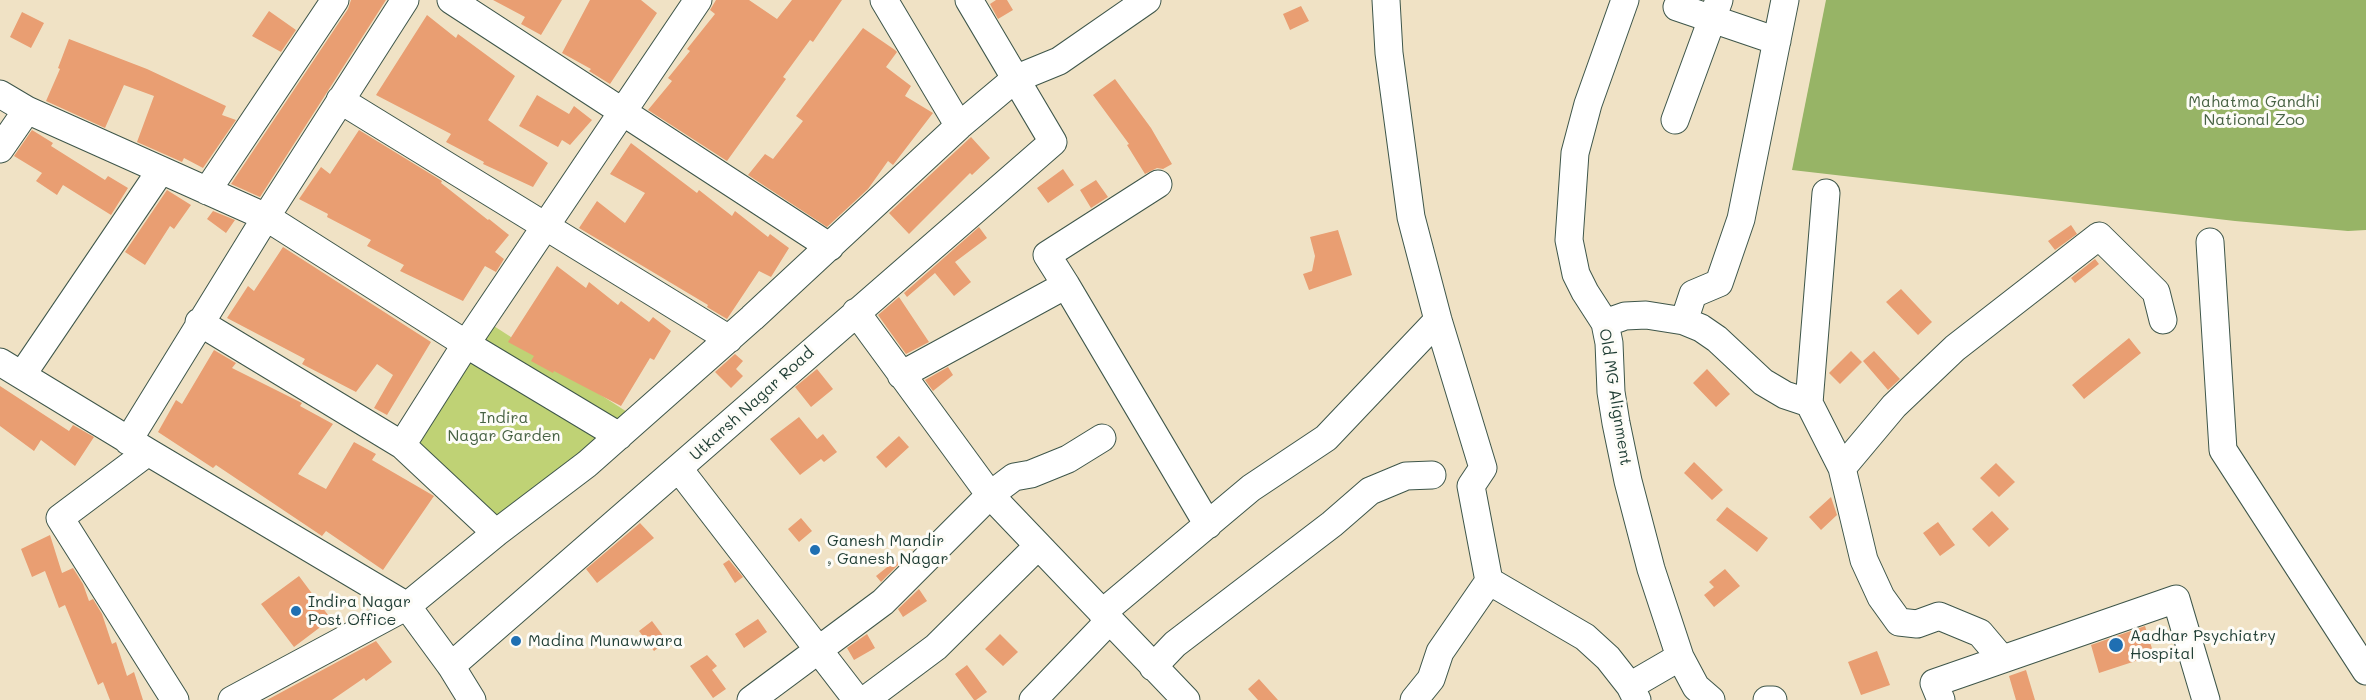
<!DOCTYPE html>
<html>
<head>
<meta charset="utf-8">
<style>
  body { margin:0 }
  canvas { display:block; background:#f0e2c5 }
</style>
</head>
<body>
<canvas width="2366" height="700"></canvas>
<script>
const ctx = document.querySelector('canvas').getContext('2d');
ctx.lineJoin = 'round';
function paint(path, color) { ctx.fillStyle = color; ctx.fill(path, 'evenodd'); }
const shape = rows => new Path2D(rows.map(r => 'M' + r).join(''));
function strokePath(path, color, width, dash) { ctx.strokeStyle = color; ctx.lineWidth = width; ctx.lineCap = dash ? 'butt' : 'round'; ctx.setLineDash(dash || []); ctx.stroke(path); }
function label(font, color, halo, rows, align = 'center') {
  ctx.font = font + ' Mali,sans-serif'; ctx.lineWidth = 6; ctx.setLineDash([]); ctx.textBaseline = 'middle'; ctx.strokeStyle = halo; ctx.fillStyle = color; for (const [text, x, y, turn = 0] of rows) {
    ctx.save(); ctx.translate(x, y); ctx.rotate((+turn || 0) * Math.PI / 180); ctx.textAlign = isNaN(turn) ? turn : align; if (halo) ctx.strokeText(text, 0, 0); ctx.fillText(text, 0, 0); ctx.restore();
  }
}
const green = shape([
  [483,319,638,419,496,533,402,445]
]);
const forest = shape([
  [1826,0,2366,0,2366,230,2348,231,2235,221,1792,170]
]);
const building = shape([
  [351,0,386,0,260,197,231,184,348,9],
  [493,0,562,0,541,35,521,24,525,17],
  [590,0,641,0,657,13,610,84,589,71,591,69,562,53],
  [716,0,749,0,777,19,792,0,842,0,813,42,810,40,783,77,786,79,727,161,648,110,672,81,668,78,690,51,687,49,715,14,710,10],
  [996,0,1007,0,1013,10,998,19,990,4],
  [1301,6,1309,21,1290,30,1283,14],
  [269,11,296,30,281,52,252,36],
  [22,12,44,23,31,48,10,37],
  [427,15,456,38,458,34,515,76,488,120,548,163,533,187,483,164,484,162,446,142,451,134,376,95],
  [863,28,895,50,897,52,886,67,911,86,905,96,933,113,893,165,888,161,868,189,827,227,748,175,765,154,773,159,803,121,796,116],
  [69,39,147,69,226,106,222,115,236,120,203,168,184,158,182,162,137,142,154,96,124,85,105,128,46,101,60,69,58,68],
  [1115,79,1151,128,1172,164,1163,169,1157,168,1145,174,1127,145,1129,144,1093,95],
  [537,95,569,114,574,106,592,120,570,145,562,140,558,147,519,126],
  [32,130,53,143,51,146,105,180,108,176,128,188,111,215,63,185,57,195,36,181,42,173,14,156],
  [359,130,442,181,441,183,488,220,489,219,509,235,495,252,504,259,496,272,485,266,463,301,400,271,404,265,367,246,371,240,327,217,328,214,299,199,321,167,330,174],
  [971,137,990,158,972,175,970,173,909,234,889,213],
  [631,143,697,193,699,190,732,216,735,211,768,237,770,234,789,248,771,277,759,271,727,319,707,307,708,305,579,228,597,201,625,223,645,193,610,174],
  [1063,169,1074,185,1048,203,1037,188],
  [1096,180,1108,197,1091,208,1080,190],
  [167,190,191,205,174,229,170,226,145,265,125,252],
  [213,211,235,220,226,233,207,219],
  [2071,225,2077,234,2055,250,2048,241],
  [979,227,987,238,955,262,971,282,954,296,935,273,907,297,904,293],
  [1338,230,1352,275,1309,290,1303,274,1312,271,1315,256,1310,237],
  [283,247,431,342,387,415,374,408,393,375,377,364,356,392,302,364,305,359,227,318,248,286,254,291],
  [2095,259,2099,264,2075,283,2071,278],
  [557,266,586,288,589,282,618,305,621,301,649,322,653,317,671,331,654,360,650,358,621,406,554,371,553,373,531,361,534,356,508,342],
  [1901,289,1932,322,1918,335,1886,302],
  [899,297,929,342,906,354,878,315],
  [2129,338,2141,353,2084,399,2072,385],
  [214,350,236,363,232,368,302,403,300,406,333,424,298,474,326,489,354,442,376,454,372,460,434,496,383,570,326,531,322,536,216,465,213,468,158,432,176,400,182,404],
  [1851,351,1862,362,1840,384,1829,373],
  [1874,351,1900,379,1888,390,1863,361],
  [735,354,743,361,736,369,743,376,731,388,715,372],
  [948,367,953,375,933,391,925,380],
  [817,369,833,389,811,407,795,387],
  [1707,369,1730,394,1716,407,1693,383],
  [0,386,69,431,73,425,94,437,75,466,41,440,34,451,0,426],
  [799,417,817,439,823,434,837,452,824,462,821,459,800,475,770,439],
  [899,436,909,447,886,468,876,457],
  [1694,462,1723,490,1712,500,1684,473],
  [1996,463,2015,482,1999,497,1980,478],
  [1831,497,1837,515,1821,530,1809,517],
  [1727,507,1768,538,1757,552,1716,520],
  [1992,511,2009,529,1989,547,1972,529],
  [801,518,812,531,799,542,788,529],
  [1938,522,1955,545,1940,556,1923,533],
  [640,523,654,538,597,583,586,569],
  [50,535,62,573,73,568,83,584,89,601,93,599,102,614,112,644,116,642,127,676,134,672,143,700,110,700,103,682,98,685,65,605,59,608,45,571,32,577,21,549],
  [729,560,743,577,735,583,723,564],
  [896,560,899,564,881,582,876,576],
  [1725,569,1740,586,1714,607,1704,595,1714,587,1709,582],
  [299,576,331,619,294,647,261,604],
  [919,589,927,601,903,617,898,609],
  [758,619,767,632,744,648,735,634],
  [652,621,667,641,654,651,639,631],
  [2145,626,2154,655,2099,673,2091,645],
  [867,634,875,648,854,660,847,648],
  [1000,634,1018,652,1003,666,985,649],
  [376,641,392,662,366,681,364,678,332,700,267,700],
  [1877,651,1890,685,1861,695,1848,662],
  [707,655,717,666,712,670,726,689,713,698,690,666],
  [967,665,987,692,976,700,974,700,955,674],
  [2026,670,2035,700,2016,700,2009,676],
  [1259,679,1278,700,1258,700,1248,689]
]);
const minor = shape([
  [405,0,266,217,466,344,619,436],
  [451,0,830,247],
  [884,0,959,126],
  [1386,0,1389,53,1411,217,1438,320,1483,468,1471,486,1489,581,1440,652,1431,679,1414,700],
  [1625,0,1588,104,1575,153,1569,240,1576,274,1585,292,1605,323,1609,343,1611,392,1616,423,1628,481,1651,569,1680,657,1696,687,1711,700],
  [1677,7,1777,41],
  [0,94,27,110],
  [340,100,729,339],
  [1675,120,1719,0],
  [0,149,27,110,266,217,128,441],
  [207,191,335,0],
  [1826,193,1809,403,1842,468,1864,560,1881,597,1899,622,1917,624,1939,616,1980,633,2002,659],
  [2210,242,2223,450,2366,671],
  [1066,285,1208,525],
  [856,312,990,495,1186,700],
  [1684,321,1693,294,1719,283,1741,219,1785,0],
  [199,322,402,445,466,344,698,0],
  [1605,323,1625,316,1646,315,1684,321,1701,328,1717,339,1763,382,1785,395,1809,403],
  [0,362,148,452,407,606,451,666,472,700],
  [22,375,161,170],
  [901,375,1066,285,1047,255,1158,184],
  [402,445,496,533],
  [148,452,60,518,175,700],
  [1842,468,1894,406,1955,348,2099,236,2156,292,2163,320],
  [679,469,857,700],
  [1489,581,1585,637,1608,658,1630,686,1637,700],
  [1102,613,1251,488,1326,438,1438,320],
  [451,666,1053,142,969,0],
  [1153,667,1175,644,1332,524,1370,491,1406,476,1432,475],
  [1630,686,1680,657],
  [232,700,407,606,496,533,587,464,752,318,959,126,1015,79,1059,61,1147,0],
  [751,700,883,602,990,495,1014,477,1031,474,1068,459,1102,438],
  [865,700,936,647,1038,546],
  [1033,700,1109,621],
  [1767,700,1773,700],
  [1941,700,1934,683,2176,599,2206,700]
]);
const markers = [
  [815,550,6,"#1f6fb2"],
  [296,611,6,"#1f6fb2"],
  [516,641,6,"#1f6fb2"],
  [2116,645,8,"#1f6fb2"]
];
const parkNames = [
  ["Mahatma Gandhi",2254,102],
  ["National Zoo",2254,120],
  ["Indira",504,418],
  ["Nagar Garden",504,436]
];
const streetNames = [
  ["Old MG Alignment",1615,397,81],
  ["Utkarsh Nagar Road",752,404,-42]
];
const poiNames = [
  ["Ganesh Mandir",827,541],
  [", Ganesh Nagar",827,559],
  ["Indira Nagar",308,602],
  ["Post Office",308,620],
  ["Aadhar Psychiatry",2130,636],
  ["Hospital",2130,654],
  ["Madina Munawwara",528,641]
];
paint(green, '#bfd275');
paint(forest, '#97b466');
paint(building, '#e99e72');
strokePath(minor, '#3e564a', 29);
strokePath(minor, '#fff', 27);
for (const [x, y, r, color] of markers) { const dot = new Path2D(); dot.arc(x, y, r, 0, 2 * Math.PI); ctx.fillStyle = color; ctx.fill(dot); strokePath(dot, '#fdfcf7', 2); }
label('16px', '#476244', '#fdfcf7', parkNames);
label('16px', '#1f3d34', '#fdfcf7', streetNames);
label('16px', '#1f3d34', '#fdfcf7', poiNames, 'left');
</script>
</body>
</html>
